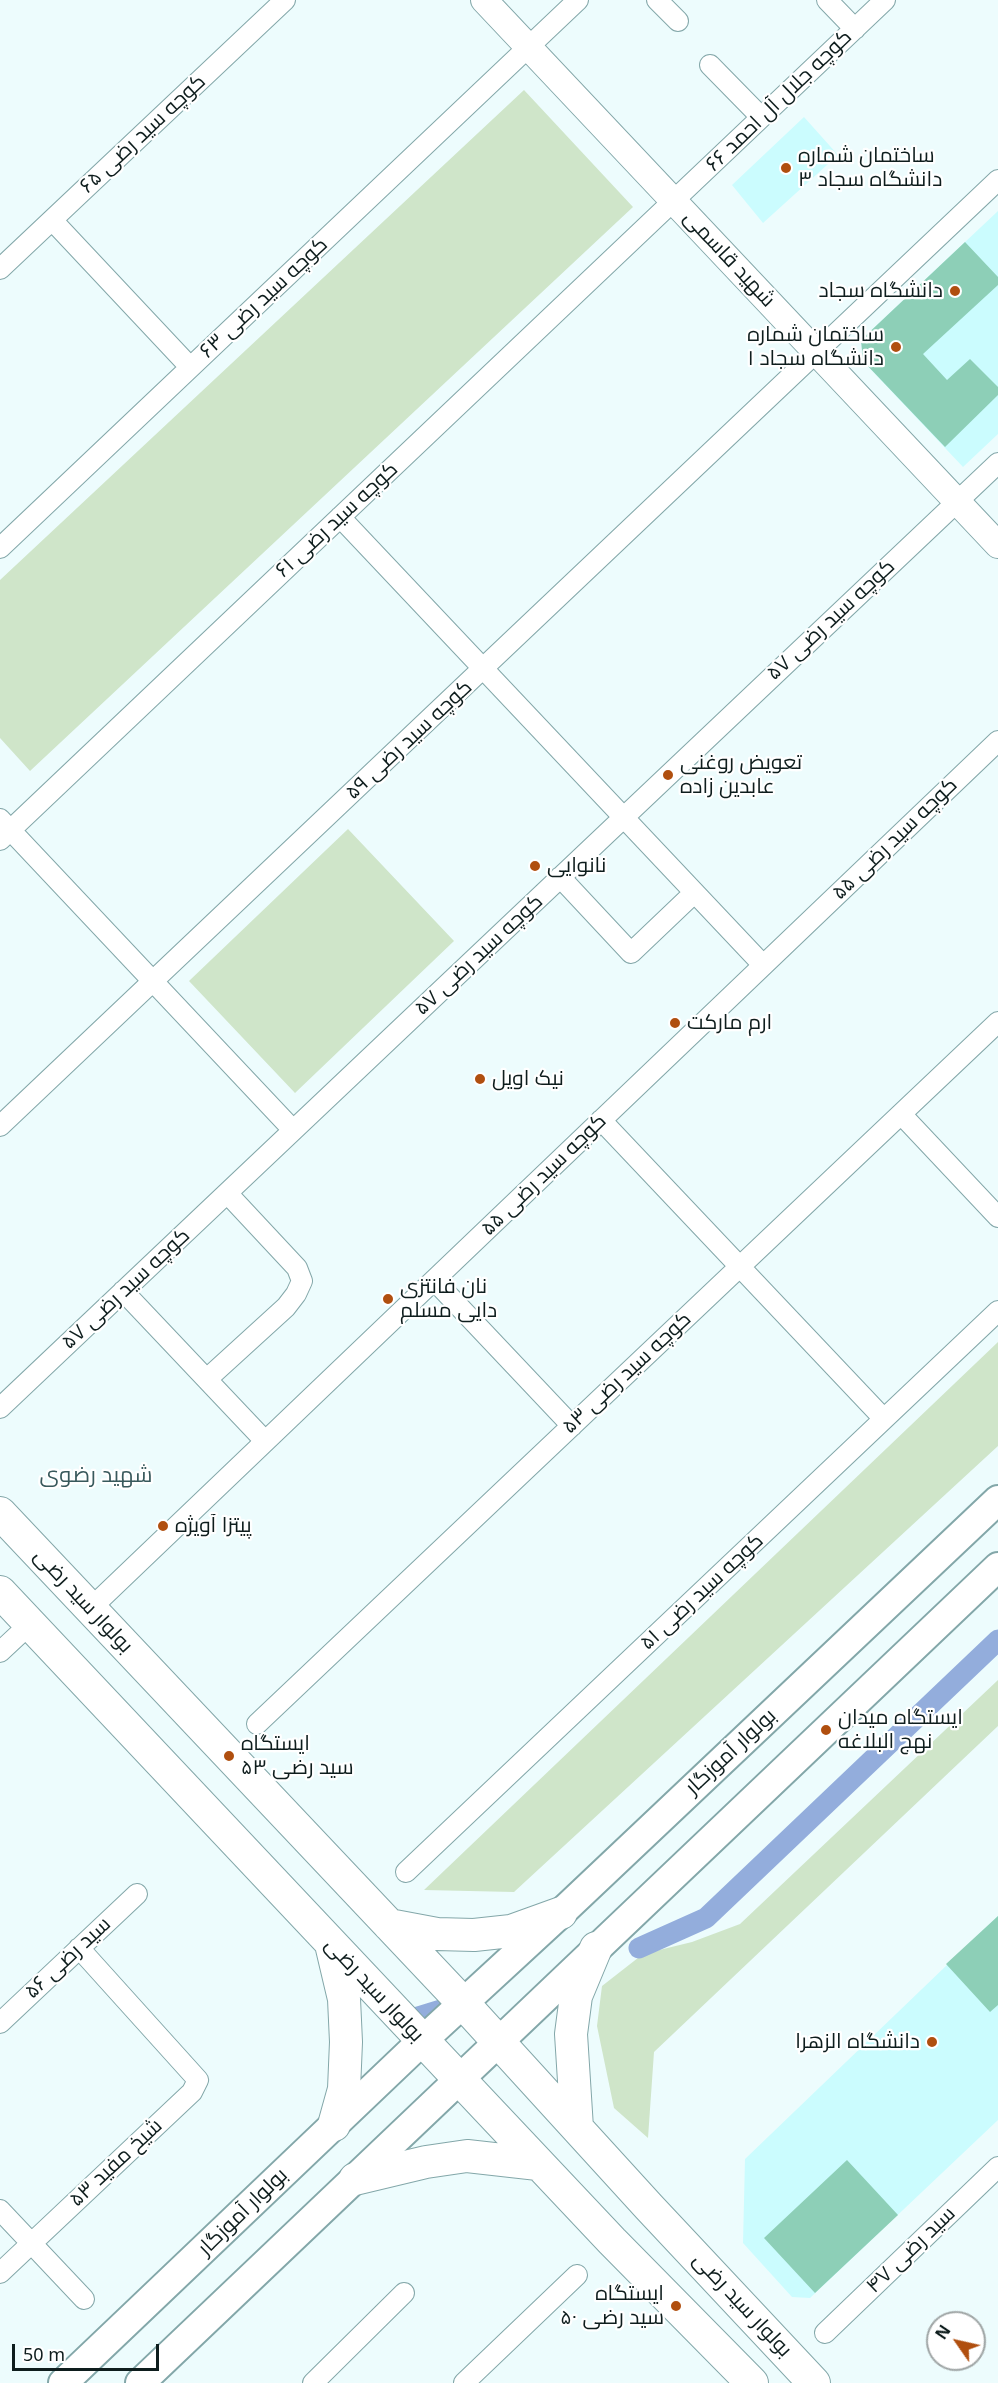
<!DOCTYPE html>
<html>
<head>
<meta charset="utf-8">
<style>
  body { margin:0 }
  #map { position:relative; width:998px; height:2383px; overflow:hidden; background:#edfcfd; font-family:"Noto Sans",sans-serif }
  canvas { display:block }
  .north { position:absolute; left:926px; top:2311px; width:60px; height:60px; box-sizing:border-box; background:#fff; border:2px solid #9fa5a5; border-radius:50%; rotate:304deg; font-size:16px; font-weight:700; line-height:24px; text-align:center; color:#0e1d1d }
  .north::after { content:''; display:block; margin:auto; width:21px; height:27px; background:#b04f0f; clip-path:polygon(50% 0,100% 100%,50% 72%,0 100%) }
  .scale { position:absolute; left:12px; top:2344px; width:147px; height:27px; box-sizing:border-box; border:3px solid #0e1d1d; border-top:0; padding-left:8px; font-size:18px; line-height:21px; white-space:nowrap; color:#0e1d1d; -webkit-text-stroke:4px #fff; paint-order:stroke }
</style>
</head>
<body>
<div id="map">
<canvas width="998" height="2383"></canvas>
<div class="north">N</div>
<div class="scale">50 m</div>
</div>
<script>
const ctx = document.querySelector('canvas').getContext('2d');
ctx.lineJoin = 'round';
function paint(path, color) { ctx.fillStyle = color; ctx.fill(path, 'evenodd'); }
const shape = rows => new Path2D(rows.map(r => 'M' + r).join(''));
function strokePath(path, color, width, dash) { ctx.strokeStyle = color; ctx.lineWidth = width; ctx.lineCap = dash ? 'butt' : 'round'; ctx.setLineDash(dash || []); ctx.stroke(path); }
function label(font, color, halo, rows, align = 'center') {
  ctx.font = font + ' "Noto Sans",Cairo,sans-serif'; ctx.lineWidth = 4.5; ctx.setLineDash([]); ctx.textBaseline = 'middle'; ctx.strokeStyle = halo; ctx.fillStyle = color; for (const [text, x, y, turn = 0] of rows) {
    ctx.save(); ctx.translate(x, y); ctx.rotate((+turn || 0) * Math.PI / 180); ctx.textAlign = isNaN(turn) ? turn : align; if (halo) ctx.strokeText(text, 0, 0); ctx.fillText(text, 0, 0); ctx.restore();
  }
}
const built = shape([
  [804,117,838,155,763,223,732,185],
  [998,211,998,434,963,467,863,361,861,340],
  [998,1916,998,2120,810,2298,792,2297,743,2243,745,2159]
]);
const green = shape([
  [524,90,633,207,30,771,0,738,0,580],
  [348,829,454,941,295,1093,189,981],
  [998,1342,998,1446,514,1892,424,1890],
  [998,1680,998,1726,654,2052,648,2138,614,2108,597,2026,602,1986,643,1954,692,1942,740,1924]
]);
const canal = shape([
  [639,1948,706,1918,998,1640],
  [418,2017,457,2005]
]);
const building = shape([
  [965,242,998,277,998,285,923,354,947,380,970,359,998,387,998,395,945,447,863,361,861,340],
  [998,1916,998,2005,990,2012,946,1964],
  [847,2160,898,2215,815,2293,764,2238]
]);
const minor = shape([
  [657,0,678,21],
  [827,0,855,29],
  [710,65,761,117],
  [52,220,190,367],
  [0,269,285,0],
  [340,517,763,965],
  [0,548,578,0],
  [0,819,293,1130],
  [0,840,885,0],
  [560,877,631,953,694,893],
  [901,1114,998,1217],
  [601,1120,884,1419],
  [0,1126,998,180],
  [434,1280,572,1426],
  [123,1291,265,1441],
  [207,1379,286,1307,296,1294,302,1281,297,1268,227,1193],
  [0,1408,998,463],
  [90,1609,998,741],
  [0,1652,30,1624],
  [257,1724,998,1022],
  [406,1872,998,1311],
  [0,2023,137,1894],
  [0,2210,84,2299],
  [0,2273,192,2092,198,2080,79,1948],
  [825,2333,998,2167],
  [313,2383,404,2293],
  [464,2383,577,2275]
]);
const tertiary = shape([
  [484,0,998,545]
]);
const secondary = shape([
  [63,2383,422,2041,561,1913,998,1500],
  [140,2383,998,1567]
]);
const primary = shape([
  [0,1513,463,2003,649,2207,814,2383],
  [0,1592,612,2241,752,2383],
  [389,1925,437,1934,474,1935,511,1931,561,1913],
  [331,1944,344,1999,346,2042,344,2089,334,2125],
  [577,2128,571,2034,576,1996,596,1948],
  [355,2179,426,2162,467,2156,538,2164]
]);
const markers = [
  [786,168,6,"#b04f0f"],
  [955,291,6,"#b04f0f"],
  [896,347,6,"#b04f0f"],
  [668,775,6,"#b04f0f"],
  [535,866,6,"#b04f0f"],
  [675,1023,6,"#b04f0f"],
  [480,1079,6,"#b04f0f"],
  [388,1299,6,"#b04f0f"],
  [163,1526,6,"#b04f0f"],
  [826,1730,6,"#b04f0f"],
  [229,1756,6,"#b04f0f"],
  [932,2042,6,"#b04f0f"],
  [676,2306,6,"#b04f0f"]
];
const streetNames = [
  ["کوچه جلال آل احمد ۶۶",779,101,-44],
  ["کوچه سید رضی ۶۵",143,134,-43],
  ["شهید قاسمی",729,259,47],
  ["کوچه سید رضی ۶۳",264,298,-43],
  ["کوچه سید رضی ۶۱",337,520,-43],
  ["کوچه سید رضی ۵۷",831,620,-43],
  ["کوچه سید رضی ۵۹",409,740,-43],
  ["کوچه سید رضی ۵۵",895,839,-44],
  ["کوچه سید رضی ۵۷",479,955,-43],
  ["کوچه سید رضی ۵۵",544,1175,-44],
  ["کوچه سید رضی ۵۷",126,1289,-43],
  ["کوچه سید رضی ۵۳",627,1373,-43],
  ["کوچه سید رضی ۵۱",702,1592,-43],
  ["بولوار سید رضی",83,1601,47],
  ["بولوار آموزگار",731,1752,-43],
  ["سید رضی ۵۶",68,1958,-43],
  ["بولوار سید رضی",374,1990,47],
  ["شیخ مفید ۵۳",116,2163,-43],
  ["بولوار آموزگار",243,2212,-44],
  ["سید رضی ۴۷",911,2250,-44],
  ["بولوار سید رضی",742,2305,47]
];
const poiNames = [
  ["ساختمان شماره",798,156],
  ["۳ دانشگاه سجاد",798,180],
  ["دانشگاه سجاد",943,291,"right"],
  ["ساختمان شماره",884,335,"right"],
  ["۱ دانشگاه سجاد",884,359,"right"],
  ["تعویض روغنی",680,763],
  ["عابدین زاده",680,787],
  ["نانوایی",547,866],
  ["ارم مارکت",687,1023],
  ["نیک اویل",492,1079],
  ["نان فانتزی",400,1287],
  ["دایی مسلم",400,1311],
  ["پیتزا آویژه",175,1526],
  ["ایستگاه میدان",838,1718],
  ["نهج البلاغه",838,1742],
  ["ایستگاه",241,1744],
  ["سید رضی ۵۳",241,1768],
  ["دانشگاه الزهرا",920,2042,"right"],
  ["ایستگاه",664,2294,"right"],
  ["سید رضی ۵۰",664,2318,"right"]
];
const neighbourhoodNames = [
  ["شهید رضوی",96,1476]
];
paint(built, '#cbfcfe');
paint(green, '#cfe5c9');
strokePath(canal, '#93addc', 21);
paint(building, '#8dcfb7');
strokePath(minor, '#83a7a9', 22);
strokePath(tertiary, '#83a7a9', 28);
strokePath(secondary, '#83a7a9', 32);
strokePath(primary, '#83a7a9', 34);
strokePath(minor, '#fff', 20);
strokePath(tertiary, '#fff', 26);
strokePath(secondary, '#fff', 28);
strokePath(primary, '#fff', 32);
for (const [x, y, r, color] of markers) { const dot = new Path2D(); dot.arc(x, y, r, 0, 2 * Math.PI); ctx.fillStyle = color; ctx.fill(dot); strokePath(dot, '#fff', 2); }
label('21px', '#0e1d1d', '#fff', streetNames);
label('21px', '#0e1d1d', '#fff', poiNames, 'left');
label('22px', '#38595c', '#fff', neighbourhoodNames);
</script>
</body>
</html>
